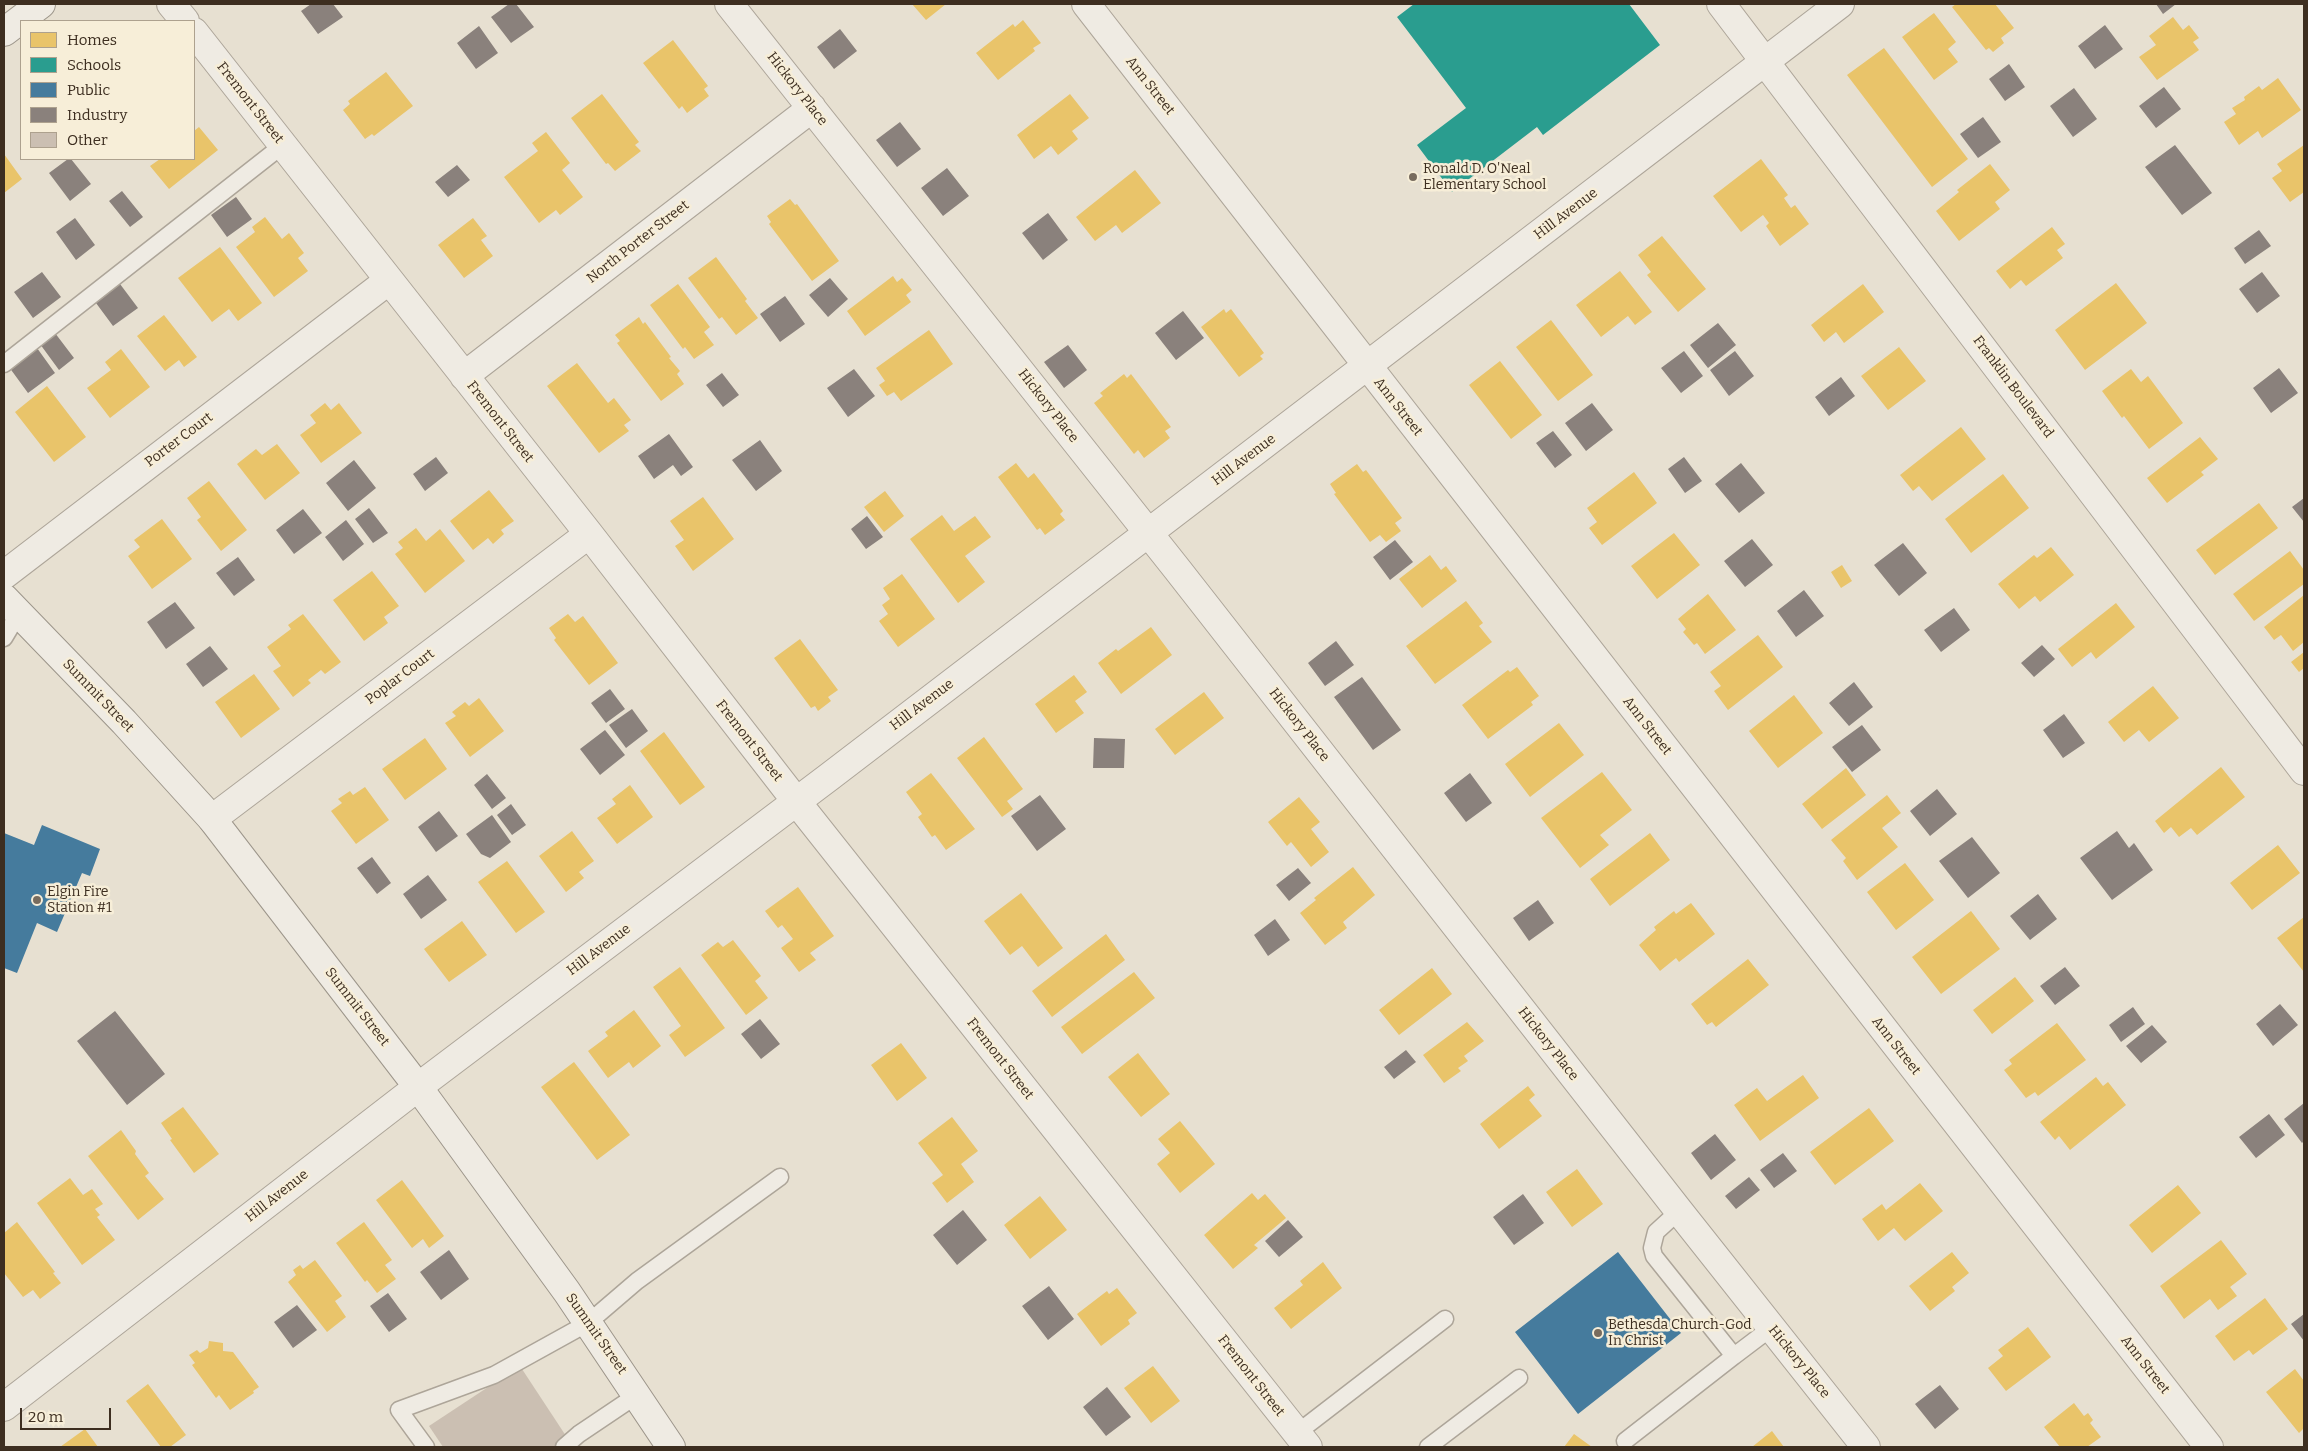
<!DOCTYPE html>
<html>
<head>
<meta charset="utf-8">
<style>
  body { margin:0 }
  #map { position:relative; width:2308px; height:1451px; overflow:hidden; background:#e7e0d1; font-family:Bitter,serif }
  canvas { display:block }
  .frame { position:absolute; inset:0; border:5px solid #3d2e20; pointer-events:none }
  .legend { position:absolute; left:20px; top:20px; width:175px; height:140px; box-sizing:border-box; background:#f7eed8; border:1px solid #ada18e; margin:0; padding:6px 9px; list-style:none; font-size:15px; color:#3d2e20 }
  .legend li { display:flex; align-items:center; gap:10px; height:25px }
  .legend b { width:25px; border:1px solid #ada18e }
  .scale { position:absolute; left:20px; top:1408px; width:91px; height:22px; box-sizing:border-box; border:2px solid #3d2e20; border-top:0; padding-left:6px; font-size:15px; line-height:18px; white-space:nowrap; color:#3d2e20; -webkit-text-stroke:4px #f7eed8; paint-order:stroke }
</style>
</head>
<body>
<div id="map">
<canvas width="2308" height="1451"></canvas>
<div class="frame"></div>
<ul class="legend">
<li><b style="height:14px;background:#e9c46a"></b>Homes</li>
<li><b style="height:14px;background:#2a9d8f"></b>Schools</li>
<li><b style="height:14px;background:#457b9d"></b>Public</li>
<li><b style="height:14px;background:#8a817c"></b>Industry</li>
<li><b style="height:14px;background:#cbbfb2"></b>Other</li>
</ul>
<div class="scale">20 m</div>
</div>
<script>
const ctx = document.querySelector('canvas').getContext('2d');
ctx.lineJoin = 'round';
function paint(path, color) { ctx.fillStyle = color; ctx.fill(path, 'evenodd'); }
const shape = rows => new Path2D(rows.map(r => 'M' + r).join(''));
function strokePath(path, color, width, dash) { ctx.strokeStyle = color; ctx.lineWidth = width; ctx.lineCap = dash ? 'butt' : 'round'; ctx.setLineDash(dash || []); ctx.stroke(path); }
function label(font, color, halo, rows, align = 'center') {
  ctx.font = font + ' Bitter,serif'; ctx.lineWidth = 5; ctx.setLineDash([]); ctx.textBaseline = 'middle'; ctx.strokeStyle = halo; ctx.fillStyle = color; for (const [text, x, y, turn = 0] of rows) {
    ctx.save(); ctx.translate(x, y); ctx.rotate((+turn || 0) * Math.PI / 180); ctx.textAlign = isNaN(turn) ? turn : align; if (halo) ctx.strokeText(text, 0, 0); ctx.fillText(text, 0, 0); ctx.restore();
  }
}
const homes = shape([
  [912,4,946,4,926,20],
  [1956,4,1995,4,2014,28,2001,38,2004,43,1993,52,1989,48,1986,50,1952,7],
  [1934,13,1956,42,1948,49,1958,62,1934,80,1902,37],
  [2173,17,2183,30,2189,25,2199,38,2193,42,2199,50,2157,80,2139,57,2156,45,2149,36],
  [1023,20,1041,43,1033,48,1035,51,998,80,976,53,1013,24,1015,27],
  [673,40,708,86,704,89,709,96,687,113,682,106,679,109,643,63],
  [1884,48,1968,159,1932,187,1847,75],
  [386,72,413,106,374,136,372,134,365,139,343,110,350,104,348,101],
  [2278,78,2301,110,2262,138,2258,131,2239,145,2224,122,2236,114,2232,108,2245,100,2244,97,2259,86,2262,90],
  [602,94,639,142,635,145,641,151,615,171,608,163,606,164,571,118],
  [1070,94,1089,118,1072,131,1078,139,1058,155,1051,146,1034,159,1017,135],
  [199,127,218,150,169,189,150,166,160,159,194,159,194,131],
  [546,132,570,163,562,170,583,197,560,215,556,210,539,223,504,177,538,151,532,143],
  [2304,145,2304,192,2290,202,2272,178,2282,171,2277,164],
  [4,154,22,179,4,193],
  [1761,159,1788,195,1784,198,1791,208,1795,205,1809,224,1780,246,1766,226,1769,223,1763,215,1741,232,1713,196],
  [1990,164,2010,190,1995,202,2000,209,1959,241,1936,211,1959,192,1957,190],
  [1135,170,1161,203,1122,233,1116,225,1095,241,1076,217],
  [790,199,795,205,797,204,839,261,812,281,769,224,771,222,767,216],
  [265,217,282,239,289,233,304,253,298,258,308,271,274,297,236,247,255,232,252,227],
  [473,218,487,236,481,240,493,256,464,278,438,245],
  [2052,227,2065,244,2057,250,2063,258,2026,286,2021,280,2010,289,1996,271],
  [1662,236,1706,289,1678,312,1647,275,1651,272,1638,255],
  [220,247,262,303,238,321,229,309,212,322,178,278],
  [716,257,747,299,745,301,758,318,736,335,722,317,719,319,688,278],
  [1620,271,1652,312,1635,325,1628,316,1601,337,1576,305],
  [893,276,897,282,902,278,912,290,906,295,911,302,865,336,847,311],
  [2116,283,2147,323,2085,370,2055,330],
  [678,284,710,327,704,332,714,345,694,359,685,347,683,349,650,305],
  [1863,284,1884,312,1844,343,1836,332,1824,342,1811,325],
  [1224,309,1226,313,1231,309,1264,353,1260,356,1263,359,1239,377,1201,327],
  [164,315,197,357,184,367,179,360,165,371,137,336],
  [639,317,643,324,645,322,671,357,669,358,680,371,677,374,684,384,661,401,617,343,620,341,615,335],
  [1551,320,1593,375,1558,401,1516,347],
  [929,330,953,364,901,401,894,392,887,396,879,385,885,381,876,368],
  [1899,347,1926,381,1888,410,1861,376],
  [121,349,150,387,110,418,87,388,111,370,105,362],
  [1500,361,1542,415,1511,439,1469,385],
  [577,363,608,403,614,398,631,420,624,425,629,431,599,453,547,386],
  [2131,369,2141,382,2148,376,2183,423,2149,449,2124,416,2122,418,2102,391],
  [1124,374,1127,378,1131,374,1171,427,1165,431,1170,438,1144,458,1138,450,1134,454,1094,403,1103,396,1100,393],
  [47,386,86,437,54,462,15,412],
  [325,403,331,410,339,403,362,433,321,463,300,435,316,423,310,415],
  [1961,427,1986,459,1932,501,1919,486,1913,491,1900,475],
  [2200,437,2218,459,2201,472,2204,475,2167,503,2147,478],
  [277,444,300,473,265,500,237,464,256,449,262,455],
  [1016,463,1028,478,1034,473,1063,511,1060,514,1065,520,1045,535,1040,528,1037,530,998,477],
  [1357,464,1363,472,1366,470,1402,518,1395,523,1401,531,1386,542,1380,535,1370,542,1334,494,1336,493,1330,484],
  [1634,472,1657,503,1602,545,1589,528,1597,522,1587,508],
  [2003,474,2029,508,1971,553,1945,519],
  [209,481,247,530,221,551,197,520,201,517,187,498],
  [489,490,514,521,501,530,504,534,493,544,488,538,473,550,450,521],
  [885,491,904,516,884,532,864,507],
  [703,497,734,539,693,571,675,546,684,540,670,521],
  [2259,503,2278,528,2215,575,2196,550],
  [942,515,954,531,975,516,991,537,965,556,985,582,958,603,910,539],
  [162,519,192,559,152,589,128,556,140,547,134,540],
  [416,528,426,541,440,529,465,561,425,593,395,554,403,548,398,542],
  [1674,533,1700,565,1657,599,1631,566],
  [2051,547,2074,575,2040,602,2035,596,2019,609,1998,584,2034,555,2037,558],
  [2290,551,2304,570,2304,584,2254,621,2233,594],
  [1430,555,1441,570,1446,566,1457,581,1422,608,1399,579],
  [1842,565,1852,581,1841,588,1831,572],
  [372,571,399,606,384,617,388,623,364,641,333,600],
  [902,574,935,619,898,647,879,621,888,614,882,605,890,599,883,588],
  [1708,594,1736,630,1705,654,1697,643,1694,645,1683,632,1686,629,1678,619],
  [2304,595,2304,642,2293,651,2281,635,2274,640,2264,627],
  [1466,601,1483,623,1479,626,1492,642,1435,684,1406,646],
  [2116,603,2135,627,2096,659,2091,652,2072,667,2058,649],
  [303,614,341,662,325,674,321,670,308,680,311,683,293,697,273,671,281,666,267,647,291,629,288,625],
  [568,614,575,622,583,616,618,663,589,685,554,640,556,638,549,628],
  [1151,627,1172,655,1121,694,1098,663,1116,649,1118,651],
  [1758,635,1783,667,1728,710,1714,691,1721,686,1710,672],
  [800,639,838,690,828,697,831,701,818,711,815,706,811,708,774,658],
  [2304,652,2304,668,2299,672,2291,662],
  [1517,667,1539,696,1531,702,1533,705,1488,739,1462,705,1508,670,1510,672],
  [254,674,280,709,241,738,215,702],
  [1074,675,1087,692,1075,701,1084,713,1056,733,1035,704],
  [2153,686,2179,718,2149,742,2139,730,2124,742,2108,722],
  [1204,692,1224,718,1175,755,1155,729],
  [1794,695,1823,733,1778,768,1749,731],
  [479,698,504,731,470,757,445,723,456,716,452,712,465,702,469,706],
  [1559,723,1584,755,1530,797,1505,764],
  [664,732,705,787,680,805,640,751],
  [984,737,1023,789,1007,801,1013,809,1002,817,957,758],
  [425,738,447,769,405,800,382,769],
  [2221,767,2245,797,2197,835,2191,828,2179,837,2171,827,2164,833,2155,821],
  [1846,768,1866,795,1822,829,1802,804],
  [1602,772,1632,810,1600,835,1609,845,1580,868,1541,818],
  [931,773,975,829,946,850,935,835,932,837,918,817,922,814,906,792],
  [630,785,653,817,617,844,597,818,616,804,612,799],
  [365,787,389,820,356,844,331,811,342,803,338,799,350,791,353,795],
  [1887,795,1901,813,1882,828,1898,847,1857,880,1843,861,1846,858,1831,840],
  [1299,797,1320,822,1311,829,1329,852,1311,867,1291,842,1287,846,1268,822],
  [572,831,594,861,579,872,584,878,566,892,539,856],
  [1650,833,1670,860,1610,906,1590,879],
  [2278,845,2300,873,2252,910,2230,883],
  [507,861,545,912,516,933,478,882],
  [1905,863,1934,900,1896,930,1867,892],
  [1353,867,1375,895,1343,922,1347,928,1325,945,1300,913,1316,900,1314,898],
  [798,887,834,936,810,953,816,960,799,972,781,948,793,939,782,925,778,928,765,911],
  [1021,893,1063,948,1038,967,1022,946,1010,955,984,921],
  [1691,903,1715,934,1679,962,1676,958,1660,971,1639,945,1656,930,1654,927,1674,911,1676,914],
  [1971,911,2000,949,1941,994,1912,957],
  [2304,917,2304,972,2277,938],
  [462,921,487,955,449,982,424,949],
  [1106,934,1125,960,1052,1017,1032,991],
  [733,940,761,976,755,981,768,998,746,1015,701,955,718,942,723,947],
  [1748,959,1769,985,1716,1027,1712,1022,1707,1025,1691,1004],
  [680,967,725,1028,685,1057,669,1035,681,1026,653,987],
  [1432,968,1452,994,1399,1035,1379,1010],
  [1134,972,1155,998,1082,1054,1061,1027],
  [2015,977,2034,1001,1992,1034,1973,1010],
  [634,1010,661,1046,633,1068,629,1062,608,1078,588,1051,608,1036,605,1032],
  [1467,1022,1484,1041,1464,1056,1468,1061,1458,1068,1461,1071,1444,1083,1423,1055],
  [2057,1023,2086,1060,2038,1096,2035,1092,2026,1098,2004,1070,2012,1064,2009,1060],
  [901,1043,927,1078,897,1101,871,1065],
  [1138,1053,1170,1094,1141,1117,1108,1077],
  [574,1062,630,1135,597,1160,541,1087],
  [1803,1075,1819,1098,1760,1141,1734,1105,1757,1088,1767,1101],
  [2096,1077,2103,1086,2108,1082,2126,1105,2070,1150,2059,1136,2055,1140,2040,1122],
  [1528,1086,1535,1095,1529,1100,1542,1116,1499,1149,1480,1124],
  [183,1107,219,1154,194,1173,170,1140,172,1139,161,1123],
  [1869,1108,1894,1141,1835,1185,1810,1152],
  [952,1117,978,1151,961,1164,974,1182,947,1203,932,1183,943,1175,918,1143],
  [1180,1121,1215,1164,1180,1193,1157,1164,1170,1153,1158,1139],
  [121,1130,136,1151,135,1154,149,1173,145,1176,164,1199,138,1220,88,1156],
  [1577,1169,1603,1204,1572,1227,1546,1192],
  [70,1178,83,1195,92,1189,103,1204,95,1209,100,1215,97,1217,115,1240,82,1265,37,1203],
  [402,1180,444,1236,429,1248,423,1239,412,1248,376,1200],
  [1920,1183,1943,1211,1905,1241,1894,1228,1878,1241,1862,1219,1882,1204,1886,1210],
  [2178,1185,2201,1213,2152,1253,2129,1225],
  [1252,1193,1258,1200,1265,1194,1286,1218,1254,1245,1258,1248,1233,1269,1204,1235],
  [1040,1196,1067,1230,1030,1259,1004,1225],
  [17,1222,55,1272,53,1273,61,1283,40,1299,33,1290,23,1297,4,1273,4,1233],
  [364,1222,392,1260,385,1265,396,1279,377,1293,367,1280,365,1282,336,1243],
  [2221,1240,2247,1274,2230,1287,2237,1296,2218,1310,2210,1299,2184,1319,2160,1286],
  [1952,1252,1969,1273,1952,1287,1955,1291,1930,1311,1909,1286],
  [315,1260,342,1296,335,1301,346,1317,327,1332,288,1282,296,1275,293,1270,300,1265,303,1269],
  [1323,1262,1342,1288,1291,1329,1274,1308,1303,1285,1300,1281],
  [1117,1288,1137,1313,1128,1320,1130,1324,1101,1346,1077,1314,1107,1291,1109,1294],
  [2265,1298,2288,1329,2253,1355,2249,1350,2234,1361,2215,1336],
  [2028,1327,2051,1357,2006,1391,1988,1368,2003,1356,1998,1350],
  [209,1341,223,1343,223,1351,233,1352,259,1387,253,1391,254,1393,230,1410,219,1395,216,1398,192,1365,195,1363,189,1355,197,1350,200,1353,208,1348],
  [1153,1366,1180,1401,1151,1423,1124,1388],
  [2295,1369,2304,1381,2304,1428,2299,1433,2266,1392],
  [148,1384,186,1435,170,1447,161,1447,126,1401],
  [2074,1403,2084,1416,2088,1413,2093,1420,2090,1423,2101,1437,2087,1447,2060,1447,2044,1427],
  [85,1429,98,1447,60,1447],
  [1772,1431,1784,1447,1752,1447],
  [1574,1434,1592,1447,1564,1447]
]);
const schools = shape([
  [1414,4,1629,4,1660,45,1543,135,1537,127,1452,192,1417,145,1466,108,1397,17]
]);
const public = shape([
  [42,825,100,849,90,876,82,873,57,932,37,923,17,973,4,968,4,833,34,845],
  [1618,1252,1681,1333,1578,1414,1515,1332]
]);
const industry = shape([
  [311,4,333,4,343,17,318,34,301,11],
  [509,4,516,4,534,27,511,43,491,17],
  [2156,4,2176,4,2163,14],
  [2105,25,2123,49,2095,69,2078,46],
  [479,26,498,53,476,69,457,43],
  [840,29,857,51,834,69,817,47],
  [2009,64,2025,87,2005,101,1989,79],
  [2164,87,2181,109,2156,128,2139,106],
  [2074,88,2097,119,2073,137,2050,106],
  [1983,117,2001,142,1978,158,1960,134],
  [900,122,921,149,897,167,876,140],
  [2175,145,2212,193,2182,215,2145,167],
  [68,159,71,159,91,184,70,201,49,173],
  [457,165,470,180,448,197,435,182],
  [947,168,969,196,943,216,921,188],
  [122,191,143,217,130,227,109,201],
  [236,197,252,219,227,237,211,215],
  [1048,213,1068,240,1043,260,1022,233],
  [75,218,95,245,76,260,56,232],
  [2259,230,2271,246,2245,264,2234,248],
  [42,272,61,297,33,318,14,292],
  [2262,272,2280,296,2257,313,2239,289],
  [830,278,848,299,828,317,809,295],
  [120,284,138,308,113,326,96,303],
  [785,296,805,324,780,342,760,314],
  [1183,311,1204,338,1176,360,1155,333],
  [1718,323,1736,345,1708,368,1690,345],
  [55,333,74,358,59,370,40,344],
  [1068,345,1087,370,1064,388,1044,362],
  [37,348,55,373,28,393,9,367],
  [1684,351,1703,376,1681,393,1661,368],
  [1735,351,1754,376,1729,396,1710,370],
  [2279,368,2298,393,2271,413,2253,388],
  [854,369,875,396,848,417,827,388],
  [722,373,739,395,723,407,706,385],
  [1841,377,1855,396,1829,416,1815,397],
  [1592,403,1613,430,1586,451,1565,423],
  [1553,431,1572,455,1555,468,1536,443],
  [669,434,693,467,681,476,673,465,654,479,638,456],
  [760,440,782,471,756,491,732,460],
  [436,457,448,473,425,491,413,474],
  [1684,457,1702,481,1685,493,1668,469],
  [354,460,376,488,348,511,326,483],
  [1741,463,1765,493,1739,513,1715,484],
  [2304,498,2304,522,2292,507],
  [369,508,388,533,373,543,355,519],
  [303,509,322,533,294,554,276,530],
  [867,516,883,537,866,549,851,529],
  [346,520,364,544,343,561,325,537],
  [1752,539,1773,565,1745,587,1724,561],
  [1395,540,1413,562,1390,580,1373,557],
  [1903,543,1927,573,1899,596,1874,565],
  [238,557,255,580,234,596,216,573],
  [1804,590,1824,616,1796,637,1777,611],
  [175,602,195,628,166,649,147,622],
  [1954,608,1970,630,1941,652,1924,630],
  [1336,641,1354,665,1325,686,1308,663],
  [2042,645,2055,659,2034,677,2021,663],
  [210,646,228,669,203,687,186,664],
  [1362,677,1401,730,1373,750,1334,697],
  [1854,682,1873,707,1849,726,1829,703],
  [610,689,625,709,606,723,591,703],
  [632,709,648,731,626,748,609,725],
  [2064,714,2085,743,2063,758,2043,730],
  [1862,725,1881,750,1852,772,1832,747],
  [605,730,625,755,600,775,580,749],
  [1094,738,1125,739,1124,768,1093,768],
  [1470,773,1492,803,1466,822,1444,793],
  [487,774,506,798,492,809,474,785],
  [1937,789,1957,814,1930,836,1910,811],
  [1040,795,1066,829,1037,851,1011,816],
  [511,804,526,825,512,835,497,815],
  [439,811,458,836,436,852,418,827],
  [492,815,511,842,490,858,481,854,466,834],
  [2117,831,2129,848,2134,843,2153,870,2112,900,2080,858],
  [1972,837,2000,873,1968,898,1939,861],
  [372,857,391,883,377,894,357,868],
  [1298,868,1311,883,1289,901,1276,885],
  [428,875,447,900,421,919,403,894],
  [2038,894,2057,919,2030,940,2010,916],
  [1538,900,1554,923,1529,941,1513,918],
  [1275,919,1290,940,1268,956,1254,935],
  [2065,967,2080,986,2055,1005,2040,986],
  [2280,1004,2298,1025,2273,1046,2256,1024],
  [2133,1007,2145,1024,2121,1042,2109,1025],
  [115,1011,165,1074,127,1105,77,1041],
  [760,1019,780,1044,761,1059,741,1034],
  [2152,1025,2167,1042,2141,1063,2126,1046],
  [1406,1050,1416,1062,1394,1079,1384,1067],
  [2304,1103,2304,1141,2302,1143,2284,1119],
  [2269,1114,2285,1135,2256,1158,2239,1137],
  [1715,1134,1736,1160,1711,1180,1691,1153],
  [1783,1153,1797,1171,1774,1188,1760,1170],
  [1749,1177,1760,1190,1736,1209,1725,1196],
  [1523,1194,1544,1223,1514,1245,1493,1217],
  [963,1210,987,1240,957,1265,933,1235],
  [1288,1220,1303,1237,1279,1257,1265,1241],
  [449,1250,469,1279,441,1300,420,1272],
  [1049,1286,1074,1319,1048,1340,1022,1306],
  [388,1293,407,1319,389,1332,370,1306],
  [297,1305,317,1330,293,1348,274,1322],
  [2304,1314,2304,1341,2291,1324],
  [1940,1385,1959,1409,1935,1429,1915,1404],
  [1107,1387,1131,1417,1106,1436,1083,1407]
]);
const building = shape([
  [520,1366,568,1439,556,1447,443,1447,429,1426]
]);
const service = shape([
  [4,364,283,145],
  [4,638,19,613],
  [1679,1211,1656,1232,1652,1248,1654,1256,1734,1356,1771,1328],
  [1297,1433,1445,1319],
  [1625,1441,1734,1356],
  [426,1447,399,1410,494,1375,588,1323,637,1281,780,1177],
  [564,1447,579,1434,637,1395],
  [1428,1447,1519,1378]
]);
const minor = shape([
  [171,4,185,21],
  [729,4,1177,569,1679,1211,1866,1447],
  [1086,4,2209,1447],
  [1721,4,2304,771],
  [194,32,589,534,796,801,1308,1447],
  [464,376,812,108],
  [4,575,388,281],
  [212,819,589,534],
  [4,1407,418,1087,829,777,1840,4]
]);
const secondary = shape([
  [4,32,41,4],
  [4,598,124,722,212,819,418,1087,567,1292,671,1447]
]);
const markers = [
  [1413,177,5,"#786c5e"],
  [37,900,5,"#786c5e"],
  [1598,1333,5,"#786c5e"]
];
const streetNames = [
  ["Ann Street",1150,86,52],
  ["Hickory Place",797,89,52],
  ["Fremont Street",250,103,52],
  ["Hill Avenue",1566,214,-37],
  ["North Porter Street",638,242,-38],
  ["Franklin Boulevard",2013,387,53],
  ["Hickory Place",1048,406,52],
  ["Ann Street",1398,407,52],
  ["Fremont Street",500,422,52],
  ["Porter Court",179,440,-37],
  ["Hill Avenue",1244,460,-37],
  ["Poplar Court",400,677,-37],
  ["Summit Street",98,696,46],
  ["Hill Avenue",922,705,-37],
  ["Hickory Place",1299,725,52],
  ["Ann Street",1647,726,52],
  ["Fremont Street",749,741,52],
  ["Hill Avenue",599,950,-37],
  ["Summit Street",357,1007,52],
  ["Hickory Place",1548,1044,52],
  ["Ann Street",1896,1046,52],
  ["Fremont Street",1000,1059,52],
  ["Hill Avenue",277,1196,-38],
  ["Summit Street",596,1334,55],
  ["Hickory Place",1799,1362,51],
  ["Ann Street",2145,1365,52],
  ["Fremont Street",1251,1376,52]
];
const poiNames = [
  ["Ronald D. O'Neal",1423,169],
  ["Elementary School",1423,185],
  ["Elgin Fire",47,892],
  ["Station #1",47,908],
  ["Bethesda Church-God",1608,1325],
  ["In Christ",1608,1341]
];
paint(homes, '#e9c46a');
paint(schools, '#2a9d8f');
paint(public, '#457b9d');
paint(industry, '#8a817c');
paint(building, '#cbbfb2');
strokePath(service, '#ada599', 19);
strokePath(minor, '#ada599', 30);
strokePath(secondary, '#9c958a', 30);
strokePath(service, '#efebe3', 16);
strokePath(minor, '#efebe3', 28);
strokePath(secondary, '#efebe3', 28);
for (const [x, y, r, color] of markers) { const dot = new Path2D(); dot.arc(x, y, r, 0, 2 * Math.PI); ctx.fillStyle = color; ctx.fill(dot); strokePath(dot, '#f7eed8', 2); }
label('14px', '#3d2e20', '#f7eed8', streetNames);
label('14px', '#3d2e20', '#f7eed8', poiNames, 'left');
</script>
</body>
</html>
